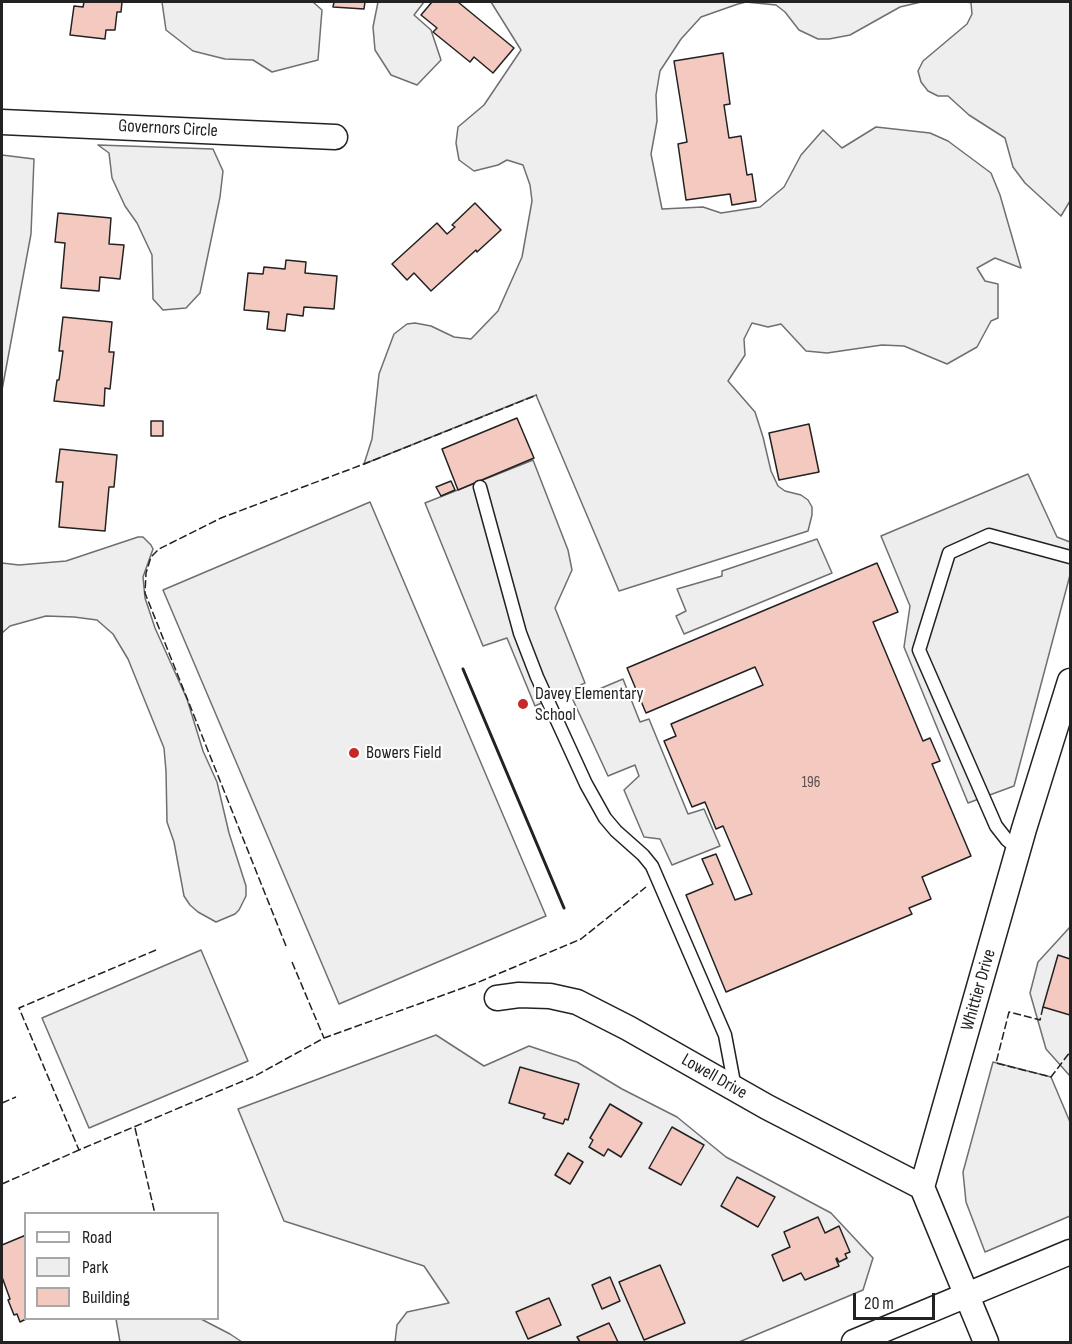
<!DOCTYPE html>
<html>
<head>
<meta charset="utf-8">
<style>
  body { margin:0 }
  #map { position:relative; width:1072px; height:1344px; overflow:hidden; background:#fff; font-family:"Sofia Sans Condensed",sans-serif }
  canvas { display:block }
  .frame { position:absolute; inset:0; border:3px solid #222; pointer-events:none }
  .legend { position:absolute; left:24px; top:1212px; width:195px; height:108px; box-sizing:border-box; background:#fff; border:2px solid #a7a7a7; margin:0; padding:8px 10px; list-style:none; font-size:18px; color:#222 }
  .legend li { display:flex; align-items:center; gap:12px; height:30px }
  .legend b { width:30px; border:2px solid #a7a7a7 }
  .scale { position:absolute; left:853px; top:1293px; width:82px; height:27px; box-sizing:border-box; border:3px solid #222; border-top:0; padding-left:8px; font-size:18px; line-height:21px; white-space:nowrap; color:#222; -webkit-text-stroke:4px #fff; paint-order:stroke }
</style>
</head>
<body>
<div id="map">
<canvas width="1072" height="1344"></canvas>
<div class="frame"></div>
<ul class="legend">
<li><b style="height:8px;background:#fff"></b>Road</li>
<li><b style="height:16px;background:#eee"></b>Park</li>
<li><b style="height:16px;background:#f3c9c0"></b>Building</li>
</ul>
<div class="scale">20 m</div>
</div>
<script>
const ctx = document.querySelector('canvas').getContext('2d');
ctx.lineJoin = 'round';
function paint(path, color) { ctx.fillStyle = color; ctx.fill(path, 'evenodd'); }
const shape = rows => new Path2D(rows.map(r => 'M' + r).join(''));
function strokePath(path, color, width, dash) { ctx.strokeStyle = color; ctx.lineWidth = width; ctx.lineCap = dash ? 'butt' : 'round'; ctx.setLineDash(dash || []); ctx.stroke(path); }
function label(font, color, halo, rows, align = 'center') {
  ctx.font = font + ' "Sofia Sans Condensed",sans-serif'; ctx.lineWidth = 4.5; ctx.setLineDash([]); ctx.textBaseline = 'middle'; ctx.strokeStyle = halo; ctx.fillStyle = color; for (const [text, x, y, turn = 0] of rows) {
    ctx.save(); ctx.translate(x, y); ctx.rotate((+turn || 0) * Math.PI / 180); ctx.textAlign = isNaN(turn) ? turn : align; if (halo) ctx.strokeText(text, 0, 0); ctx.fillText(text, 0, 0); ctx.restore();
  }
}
const green = shape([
  [162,2,313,2,322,10,318,60,272,72,253,60,225,59,193,51,166,30,162,2],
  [378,2,424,2,414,15,431,30,441,60,417,85,391,75,375,50,373,27,378,2],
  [491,2,921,2,900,7,850,35,829,39,818,39,799,30,785,12,776,5,746,2,738,4,701,17,681,39,660,71,656,95,657,121,651,154,662,209,703,207,721,213,760,207,784,187,801,155,823,130,842,148,876,127,930,133,948,141,991,173,1000,195,1021,268,995,258,977,268,985,281,998,284,998,318,991,321,977,347,947,364,904,346,882,345,827,353,806,351,781,324,768,327,752,323,744,339,745,355,728,381,755,412,763,437,771,471,778,486,785,491,801,495,808,500,812,507,812,515,808,531,619,591,536,395,364,464,372,439,379,374,394,334,407,324,415,323,431,326,454,337,471,339,498,311,522,257,532,201,530,185,523,165,507,160,498,165,474,171,459,160,456,143,458,127,484,105,521,50,491,2],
  [968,2,1070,2,1070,201,1061,216,1025,183,1013,167,1005,138,969,115,948,96,938,96,928,91,921,82,918,71,923,61,967,24,972,14,971,3,968,2],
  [98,145,213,149,223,171,220,197,200,293,186,308,163,310,153,299,152,255,137,223,125,206,112,178,109,153,98,145],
  [2,155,34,159,31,234,2,390,2,155],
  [370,502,546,916,339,1004,163,590,370,502],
  [138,537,143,537,151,545,153,549,143,577,145,598,155,628,187,699,203,751,217,782,229,833,246,886,246,896,239,910,235,914,216,922,198,912,190,905,184,896,174,842,167,822,166,771,164,748,128,659,113,634,97,620,74,617,46,616,10,626,2,633,2,563,19,565,66,561,138,537],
  [817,539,832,573,684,634,676,616,686,611,677,589,722,576,722,571,817,539],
  [623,679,640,722,649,719,688,814,704,809,720,846,672,865,660,839,644,837,624,790,639,776,635,765,608,776,573,700,623,679],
  [1070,927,1070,1076,1046,1049,1030,993,1038,962,1070,927],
  [201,950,248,1061,89,1128,42,1018,201,950],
  [436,1035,484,1066,529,1046,577,1062,622,1089,677,1117,726,1157,831,1213,873,1258,863,1290,739,1342,395,1342,397,1325,407,1312,449,1303,424,1266,284,1221,238,1109,436,1035],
  [993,1062,1051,1077,1070,1122,1070,1216,985,1252,966,1202,963,1172,993,1062],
  [116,1319,201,1319,230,1334,242,1342,120,1342,116,1319]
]);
const parking = shape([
  [533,460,568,550,572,570,555,608,585,683,535,706,507,638,483,646,425,503,533,460],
  [1028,474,1057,537,1070,542,1070,575,1014,786,968,803,904,647,910,606,881,536,1028,474]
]);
const building = shape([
  [84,2,122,2,121,12,117,12,115,30,106,30,105,39,70,35,74,6,83,7,84,2],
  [334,2,365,2,364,9,333,7,334,2],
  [432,2,458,2,514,48,493,73,474,57,470,62,433,32,437,28,421,15,432,2],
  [723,53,730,104,724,105,729,138,741,136,747,175,752,174,756,201,732,205,730,194,686,200,678,144,687,142,674,61,723,53],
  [475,203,501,230,477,252,476,250,431,291,414,273,407,280,392,264,437,223,447,234,455,227,452,225,475,203],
  [58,213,111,218,109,244,124,245,120,279,100,277,99,291,61,288,65,243,55,242,58,213],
  [286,260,306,262,305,273,337,276,334,309,304,307,303,316,287,314,285,331,267,329,269,312,244,310,248,273,263,274,264,267,285,269,286,260],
  [63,317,112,322,109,352,114,352,110,389,105,388,104,406,54,401,57,380,59,380,63,351,59,351,63,317],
  [517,418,534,458,458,490,442,449,517,418],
  [151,421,163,421,163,436,151,436,151,421],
  [809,424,819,472,779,480,769,433,809,424],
  [60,449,117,455,114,487,109,487,105,531,59,527,63,482,56,482,60,449],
  [451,481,455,490,441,496,436,487,451,481],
  [877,563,898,612,873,622,923,741,930,738,940,761,932,764,971,856,922,877,931,899,909,908,912,914,726,992,686,895,713,884,702,859,716,854,735,900,752,894,723,826,716,829,705,802,692,807,664,741,676,736,671,724,763,685,755,667,646,713,627,668,877,563],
  [1058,955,1070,959,1070,1015,1043,1007,1058,955],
  [520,1067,579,1084,568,1120,565,1119,563,1124,543,1118,545,1114,509,1103,520,1067],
  [610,1104,642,1123,621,1157,608,1149,604,1156,589,1147,593,1140,590,1138,610,1104],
  [672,1127,704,1145,681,1185,649,1168,672,1127],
  [568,1153,583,1162,570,1184,555,1175,568,1153],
  [737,1177,775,1197,758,1227,721,1206,737,1177],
  [818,1217,825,1233,839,1226,850,1252,845,1254,847,1258,839,1262,837,1258,836,1259,839,1266,805,1280,801,1273,783,1281,772,1255,790,1247,784,1232,818,1217],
  [26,1235,26,1318,28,1318,20,1322,17,1314,14,1315,8,1300,10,1299,2,1277,2,1245,26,1235],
  [660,1265,685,1323,644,1340,619,1282,660,1265],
  [610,1277,620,1301,602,1309,592,1285,610,1277],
  [549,1298,561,1325,528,1339,516,1312,549,1298],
  [609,1323,618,1342,580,1342,577,1337,609,1323]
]);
const lane = shape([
  [480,487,520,633,537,677,586,784,605,818,616,831,643,855,652,866,725,1035,735,1088],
  [1018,849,1007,840,996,826,919,650,949,553,989,535,1070,557]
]);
const street = shape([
  [2,122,335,137],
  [497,998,519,995,550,996,577,1002,628,1028,767,1107,922,1187],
  [854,1342,1070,1252],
  [986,1342,922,1187,1024,829,1070,681]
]);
const fence = shape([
  [286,946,145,593,146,573,151,557,159,549,221,518,364,464,537,395],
  [156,950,19,1008,79,1150,255,1076,324,1038,474,984,581,939,646,887],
  [292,962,324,1038],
  [1043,1007,1040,1020,1009,1012,996,1063,1051,1077,1070,1052],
  [2,1103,16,1097],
  [135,1128,155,1214],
  [2,1184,79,1150]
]);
const wall = shape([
  [463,669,564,908]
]);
const markers = [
  [523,704,6,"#c62828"],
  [354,753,6,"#c62828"]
];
const numberNames = [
  ["196",811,783]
];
const streetNames = [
  ["Governors Circle",168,129,3],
  ["Whittier Drive",979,990,-74],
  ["Lowell Drive",714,1077,30]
];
const poiNames = [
  ["Davey Elementary",535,694],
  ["School",535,715],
  ["Bowers Field",366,753]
];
paint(green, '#eee');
strokePath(green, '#6f6f6f', 1.5);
paint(parking, '#ededed');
strokePath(parking, '#6f6f6f', 1.5);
paint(building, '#f3c9c0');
strokePath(building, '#222', 1.5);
strokePath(lane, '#222', 15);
strokePath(street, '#222', 27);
strokePath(lane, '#fff', 12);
strokePath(street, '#fff', 24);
strokePath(fence, '#222', 1.5, [8, 3]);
strokePath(wall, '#222', 3);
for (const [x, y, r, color] of markers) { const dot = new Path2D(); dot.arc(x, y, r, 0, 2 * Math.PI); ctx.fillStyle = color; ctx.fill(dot); strokePath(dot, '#fff', 2); }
label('15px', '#564c4a', null, numberNames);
label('18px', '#222', '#fff', streetNames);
label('18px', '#222', '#fff', poiNames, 'left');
</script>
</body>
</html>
